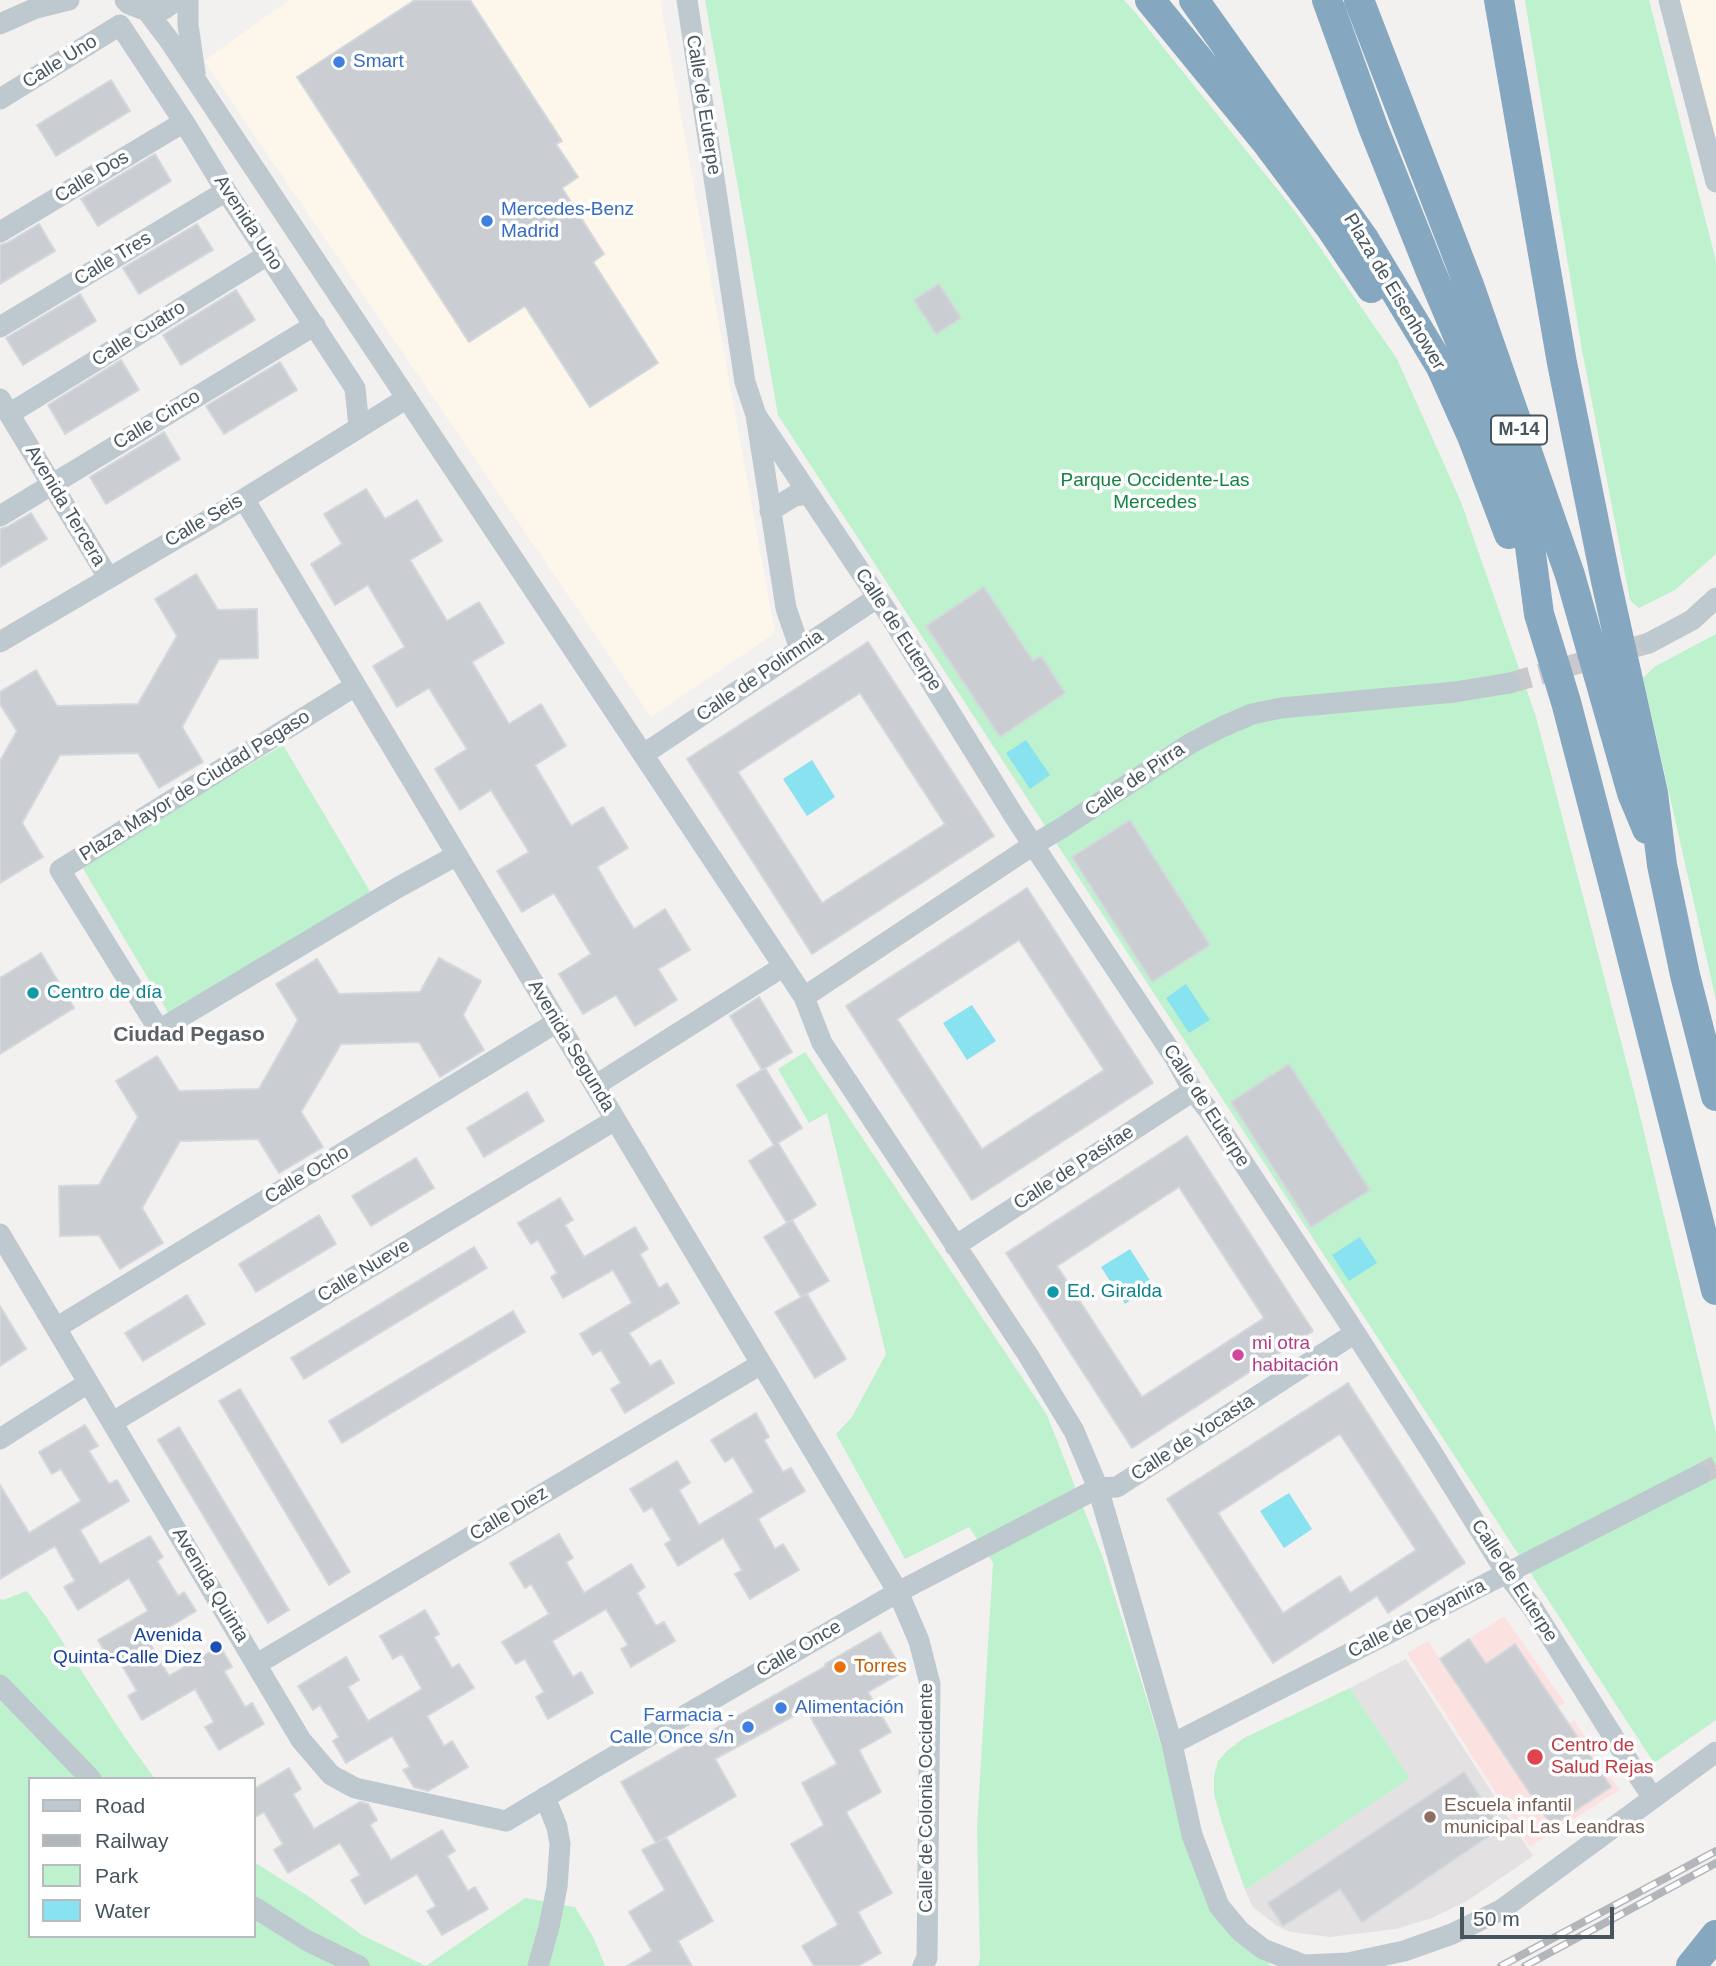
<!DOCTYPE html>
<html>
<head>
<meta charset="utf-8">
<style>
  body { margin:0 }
  #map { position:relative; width:1716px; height:1966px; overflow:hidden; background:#f3f0f0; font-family:Helvetica,sans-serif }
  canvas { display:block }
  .legend { position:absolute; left:28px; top:1777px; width:228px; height:161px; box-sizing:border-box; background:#fff; border:2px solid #b5bbbf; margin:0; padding:9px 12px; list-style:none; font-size:21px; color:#47555e }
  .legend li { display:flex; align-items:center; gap:14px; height:35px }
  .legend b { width:35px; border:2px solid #b5bbbf }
  .scale { position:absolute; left:1460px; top:1907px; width:154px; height:32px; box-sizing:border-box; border:4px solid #47555e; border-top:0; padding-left:9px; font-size:21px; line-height:24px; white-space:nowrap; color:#47555e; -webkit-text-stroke:5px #fff; paint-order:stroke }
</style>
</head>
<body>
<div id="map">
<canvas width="1716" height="1966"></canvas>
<ul class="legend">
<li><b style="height:9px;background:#bdc9cf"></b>Road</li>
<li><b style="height:9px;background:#b2b6bb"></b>Railway</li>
<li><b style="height:19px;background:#bef1cd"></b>Park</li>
<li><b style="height:19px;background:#89e2ef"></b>Water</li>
</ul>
<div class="scale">50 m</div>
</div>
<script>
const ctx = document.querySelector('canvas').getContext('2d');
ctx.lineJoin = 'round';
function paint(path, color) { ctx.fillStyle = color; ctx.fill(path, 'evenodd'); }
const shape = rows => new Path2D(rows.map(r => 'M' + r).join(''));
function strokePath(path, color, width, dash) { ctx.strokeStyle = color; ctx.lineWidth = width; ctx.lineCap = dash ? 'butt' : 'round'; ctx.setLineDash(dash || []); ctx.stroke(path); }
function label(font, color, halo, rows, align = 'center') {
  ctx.font = font + ' Helvetica,sans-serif'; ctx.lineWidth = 7; ctx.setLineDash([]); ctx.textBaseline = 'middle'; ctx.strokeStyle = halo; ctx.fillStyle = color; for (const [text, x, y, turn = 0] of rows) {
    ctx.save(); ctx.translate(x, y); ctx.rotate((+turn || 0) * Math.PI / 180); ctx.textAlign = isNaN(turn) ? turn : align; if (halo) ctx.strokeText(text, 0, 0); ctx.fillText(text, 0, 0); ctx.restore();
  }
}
const commercial = shape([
  [289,0,660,0,775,633,651,717,204,61],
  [1669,0,1716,0,1716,182]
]);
const education = shape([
  [1406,1659,1533,1856,1467,1901,1432,1918,1396,1929,1330,1937,1291,1932,1277,1926,1253,1907,1245,1890,1410,1778,1350,1688]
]);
const medical = shape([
  [1504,1616,1565,1703,1558,1707,1568,1723,1574,1720,1619,1790,1530,1847,1407,1653,1428,1641,1439,1658]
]);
const green = shape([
  [705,0,1124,0,1134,11,1294,210,1397,359,1461,502,1536,717,1635,1095,1716,1433,1716,1720,1654,1763,778,415],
  [1525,0,1649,0,1716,261,1716,554,1675,590,1639,608,1630,600,1582,350],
  [1716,634,1716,1000,1643,678,1654,667],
  [283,745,371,893,169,1014,81,865],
  [805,1052,1047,1415,1103,1558,1200,1871,1271,1966,978,1966,980,1958,977,1827,993,1563,969,1527,905,1559,836,1434,852,1417,886,1354,827,1113,809,1123,778,1069],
  [27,1591,47,1618,124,1736,155,1779,30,1779,30,1936,254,1936,254,1862,308,1896,362,1935,426,1966,525,1898,575,1907,594,1939,605,1966,0,1966,0,1599,3,1600],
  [1350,1688,1410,1778,1245,1890,1222,1823,1214,1794,1214,1776,1218,1761,1228,1750,1244,1738]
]);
const water = shape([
  [1026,740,1050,775,1030,789,1006,753],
  [812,760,835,797,807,816,783,779],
  [1186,984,1210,1020,1189,1033,1166,998],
  [972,1005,996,1041,967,1060,943,1023],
  [1360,1237,1377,1263,1349,1281,1332,1255],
  [1130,1249,1153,1285,1125,1304,1101,1267],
  [1289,1493,1312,1529,1284,1548,1260,1511]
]);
const building = shape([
  [415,0,470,0,562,141,556,144,578,177,562,188,604,254,593,262,658,363,590,407,525,306,469,342,297,77,415,0],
  [111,80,130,111,56,156,37,125,111,80],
  [155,154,171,181,98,226,81,199,155,154],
  [39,224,55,251,0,284,0,245,7,243,39,224],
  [197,224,213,250,139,294,123,268,197,224],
  [939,284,961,318,936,334,914,300,939,284],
  [236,290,255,320,181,365,163,335,236,290],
  [80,294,96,321,23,365,6,338,80,294],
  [121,360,139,390,65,434,48,405,121,360],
  [280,362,297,390,224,434,206,406,280,362],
  [164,432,180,459,106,504,90,477,164,432],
  [366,489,385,519,417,500,442,541,410,560,447,621,479,602,504,643,472,662,509,724,541,704,566,746,535,765,571,826,603,807,628,848,597,867,615,898,634,929,665,909,690,950,658,969,677,1000,635,1026,616,995,583,1014,559,974,591,954,554,893,522,912,497,871,529,852,491,790,460,810,435,769,467,749,429,688,397,707,373,666,405,647,368,585,335,605,311,564,342,544,324,514,366,489],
  [31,513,47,539,0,567,0,529,7,527,31,513],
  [196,574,218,610,257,609,258,658,219,659,182,727,203,762,159,788,138,753,60,755,22,823,43,857,0,883,0,761,17,731,0,704,0,692,36,670,57,706,138,704,177,636,155,599,196,574],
  [984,587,1033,661,1041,656,1065,693,1000,737,926,626,984,587],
  [868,642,994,836,812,954,687,759,868,642],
  [860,693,945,824,822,903,738,772,860,693],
  [1130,820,1210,945,1152,982,1072,857,1130,820],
  [1027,888,1153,1083,972,1200,846,1006,1027,888],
  [1019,940,1104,1070,982,1149,897,1019,1019,940],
  [41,953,74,1008,0,1054,0,978,41,953],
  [439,958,481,981,463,1015,484,1050,440,1077,419,1042,341,1044,301,1112,323,1147,279,1173,258,1139,180,1141,142,1208,163,1243,120,1269,99,1235,60,1236,59,1186,99,1185,138,1117,116,1081,157,1056,179,1091,259,1089,298,1020,276,984,317,959,339,994,420,992,439,958],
  [759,997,792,1052,762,1070,730,1016,759,997],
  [1289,1064,1370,1190,1311,1227,1231,1102,1289,1064],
  [765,1068,802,1128,778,1143,816,1205,787,1223,749,1161,774,1145,737,1085,765,1068],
  [527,1092,544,1121,484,1157,467,1128,527,1092],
  [1187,1136,1313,1331,1132,1448,1006,1253,1187,1136],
  [1179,1187,1264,1318,1142,1397,1057,1266,1179,1187],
  [416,1158,434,1188,371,1226,352,1196,416,1158],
  [560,1198,573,1220,565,1225,584,1257,635,1227,648,1249,640,1254,659,1288,667,1283,679,1303,629,1333,650,1366,660,1360,674,1383,625,1413,611,1389,621,1383,601,1350,593,1355,580,1334,632,1303,613,1270,563,1298,551,1277,557,1273,538,1240,531,1244,518,1223,560,1198],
  [319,1215,336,1244,256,1292,239,1264,319,1215],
  [792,1220,829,1281,801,1297,764,1237,792,1220],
  [474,1247,487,1268,304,1379,291,1358,474,1247],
  [807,1294,846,1359,815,1378,775,1312,807,1294],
  [187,1295,205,1324,143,1361,125,1333,187,1295],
  [0,1306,26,1349,0,1366,0,1306],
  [513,1311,525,1332,342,1443,329,1421,513,1311],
  [1348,1383,1465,1563,1388,1613,1377,1596,1273,1663,1167,1499,1348,1383],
  [1340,1434,1416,1550,1350,1593,1340,1576,1283,1613,1218,1513,1340,1434],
  [240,1389,350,1572,329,1585,219,1401,240,1389],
  [756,1413,769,1437,764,1440,783,1472,791,1468,805,1491,758,1519,775,1549,783,1544,799,1570,750,1599,735,1574,742,1570,723,1538,678,1566,665,1544,671,1540,652,1507,644,1512,630,1489,677,1461,690,1483,679,1490,699,1525,754,1492,733,1457,725,1462,711,1440,756,1413],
  [85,1425,98,1446,89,1451,109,1484,117,1480,129,1501,80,1530,100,1564,150,1536,163,1557,157,1561,178,1596,184,1592,196,1611,148,1640,169,1676,220,1646,232,1667,224,1671,245,1707,252,1703,264,1724,219,1750,205,1727,214,1722,195,1689,142,1720,128,1696,137,1691,118,1659,111,1662,98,1640,148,1611,129,1578,78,1610,64,1587,75,1581,55,1546,0,1579,0,1485,29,1533,81,1501,61,1469,52,1474,39,1452,85,1425],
  [179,1427,289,1610,268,1623,158,1440,179,1427],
  [559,1534,573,1558,566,1562,584,1593,631,1564,645,1587,637,1593,656,1626,664,1622,675,1641,631,1667,621,1649,628,1645,606,1609,552,1641,573,1677,581,1672,593,1693,548,1719,536,1697,544,1692,525,1659,516,1664,502,1642,549,1614,531,1584,525,1588,510,1563,559,1534],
  [425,1610,439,1634,434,1637,452,1668,459,1664,474,1688,427,1716,444,1746,452,1741,468,1767,428,1791,414,1787,403,1770,410,1767,392,1736,346,1763,333,1741,339,1737,320,1705,313,1710,298,1686,346,1657,359,1680,348,1687,368,1721,422,1689,402,1654,393,1659,380,1636,425,1610],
  [880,1632,903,1672,868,1692,891,1732,859,1750,881,1792,846,1812,892,1893,858,1912,881,1953,858,1966,814,1966,802,1946,838,1925,791,1844,824,1825,802,1783,837,1764,806,1709,715,1759,736,1796,656,1843,666,1837,713,1921,678,1941,692,1966,627,1966,652,1951,629,1912,665,1890,642,1850,656,1843,621,1782,826,1666,825,1664,880,1632],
  [1469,1639,1486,1664,1515,1644,1611,1787,1552,1826,1440,1659,1469,1639],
  [289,1768,301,1789,293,1794,314,1829,360,1802,368,1804,377,1820,370,1825,391,1860,442,1830,455,1851,447,1856,468,1891,475,1887,488,1909,442,1935,427,1911,436,1906,417,1874,365,1904,351,1880,360,1875,340,1843,288,1873,274,1850,283,1844,264,1812,254,1818,254,1789,289,1768],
  [1464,1772,1501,1828,1362,1922,1340,1889,1283,1926,1268,1903,1464,1772]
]);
const minorTunnel = shape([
  [1510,683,1649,643],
  [1699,1475,1716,1466]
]);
const minor = shape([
  [125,0,129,4,147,11,164,9,177,0],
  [188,0,188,25,195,73],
  [687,0,745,382,756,415,786,608,800,649],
  [1669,0,1716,182],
  [147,11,169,40,195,79,804,997,822,1043,1028,1355,1074,1431,1098,1488,1172,1744,1192,1835,1219,1906,1240,1931,1263,1949,1304,1965,1348,1963,1404,1951,1452,1934,1501,1910,1716,1752],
  [0,24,36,8,69,0],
  [0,99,120,25,184,122,226,191,355,388,359,427],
  [0,232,184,122],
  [0,327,226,191],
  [0,399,108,577],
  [9,414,269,254],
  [756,415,894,622,1016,819,1175,1058,1193,1091,1209,1111,1341,1311,1431,1451,1507,1574,1534,1610,1629,1762,1653,1798],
  [244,499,898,1592,919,1641,930,1684,927,1958,923,1966],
  [770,511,794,496,809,494],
  [0,516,315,325],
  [0,642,244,499,407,398],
  [1649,643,1692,620,1716,598],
  [355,686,60,870,159,1030,397,888,457,855],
  [644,754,878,597],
  [804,997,1033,845,1060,829,1191,743,1222,727,1252,714,1281,708,1455,692,1510,683],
  [596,1085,784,966],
  [0,1234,301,1740,331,1775,355,1788,506,1821,594,1768,898,1592,1098,1488,1117,1487,1355,1333],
  [955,1246,1193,1091],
  [56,1328,557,1022],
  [113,1422,615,1120],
  [0,1439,88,1383],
  [257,1664,761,1364],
  [0,1685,91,1779],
  [1172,1744,1699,1475],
  [254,1907,306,1940,359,1966],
  [538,1966,549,1927,557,1887,560,1844,557,1827,545,1797]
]);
const highway = shape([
  [1150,0,1267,143,1330,227,1371,288],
  [1194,0,1364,239,1441,367,1472,436,1509,534],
  [1327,0,1373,127,1431,272,1490,411,1529,539,1539,614,1566,702,1615,890,1716,1290],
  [1359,0,1470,288,1570,575,1632,793,1647,829],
  [1499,0,1562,363,1606,581,1653,793,1662,865,1685,975,1716,1096],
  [1691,1966,1716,1935]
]);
const rail = shape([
  [1501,1966,1716,1851],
  [1525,1966,1716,1863]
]);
const markers = [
  [339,62,7,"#3f7fe0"],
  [487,221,7,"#3f7fe0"],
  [33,993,7,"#0f9aa8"],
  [1053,1292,7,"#0f9aa8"],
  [1238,1355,7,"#d1479c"],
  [216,1647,7,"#1a4fb4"],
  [840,1667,7,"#e8710a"],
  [781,1708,7,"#3f7fe0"],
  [748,1727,7,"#3f7fe0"],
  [1535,1757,9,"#e0444e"],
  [1430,1817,7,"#8d6e63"]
];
const shields = [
  [1519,430,56]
];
const shieldNames = [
  ["M-14",1519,430]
];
const streetNames = [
  ["Calle Uno",60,62,-32],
  ["Calle de Euterpe",703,105,81],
  ["Calle Dos",92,177,-31],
  ["Avenida Uno",248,223,57],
  ["Calle Tres",113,259,-31],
  ["Plaza de Eisenhower",1394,292,59],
  ["Calle Cuatro",139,334,-32],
  ["Calle Cinco",157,420,-31],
  ["Avenida Tercera",65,506,59],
  ["Calle Seis",204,521,-30],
  ["Calle de Euterpe",898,630,57],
  ["Calle de Polimnia",760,676,-34],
  ["Calle de Pirra",1135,780,-34],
  ["Plaza Mayor de Ciudad Pegaso",195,786,-32],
  ["Avenida Segunda",571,1046,59],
  ["Calle de Euterpe",1206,1106,57],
  ["Calle de Pasifae",1074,1168,-33],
  ["Calle Ocho",307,1175,-31],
  ["Calle Nueve",364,1271,-31],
  ["Calle de Yocasta",1193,1438,-33],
  ["Calle Diez",509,1514,-31],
  ["Calle de Euterpe",1514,1581,57],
  ["Avenida Quinta",210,1585,59],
  ["Calle de Deyanira",1417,1619,-27],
  ["Calle Once",799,1649,-30],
  ["Calle de Colonia Occidente",927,1798,-90]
];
const shopNames = [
  ["Smart",353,62],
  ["Mercedes-Benz",501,210],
  ["Madrid",501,232],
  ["Alimentación",795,1708],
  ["Farmacia -",734,1716,"right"],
  ["Calle Once s/n",734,1738,"right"]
];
const parkNames = [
  ["Parque Occidente-Las",1155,481],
  ["Mercedes",1155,503]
];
const cultureNames = [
  ["Centro de día",47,993],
  ["Ed. Giralda",1067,1292]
];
const hotelNames = [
  ["mi otra",1252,1344],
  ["habitación",1252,1366]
];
const transitNames = [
  ["Avenida",202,1636],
  ["Quinta-Calle Diez",202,1658]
];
const foodNames = [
  ["Torres",854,1667]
];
const healthNames = [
  ["Centro de",1551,1746],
  ["Salud Rejas",1551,1768]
];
const educationNames = [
  ["Escuela infantil",1444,1806],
  ["municipal Las Leandras",1444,1828]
];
const neighbourhoodNames = [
  ["Ciudad Pegaso",189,1035]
];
paint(commercial, '#fdf6ea');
paint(education, '#e4e1e2');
paint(medical, '#fce1e1');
paint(green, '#bef1cd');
paint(water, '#89e2ef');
paint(building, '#caced3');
strokePath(building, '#d4d7dc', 2);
strokePath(minorTunnel, '#c8c9cc', 21, [21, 10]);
strokePath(minor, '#bdc9cf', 21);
strokePath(highway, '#86a7c0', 30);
strokePath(rail, '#b2b6bb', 8);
strokePath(rail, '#fff', 5, [16]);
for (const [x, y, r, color] of markers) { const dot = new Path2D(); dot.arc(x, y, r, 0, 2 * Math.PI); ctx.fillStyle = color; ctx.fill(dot); strokePath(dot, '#fff', 2.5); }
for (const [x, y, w] of shields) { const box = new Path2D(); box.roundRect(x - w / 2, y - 14.5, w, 29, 5); ctx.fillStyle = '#fff'; ctx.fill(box); strokePath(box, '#47555e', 2); }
label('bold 18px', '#47555e', null, shieldNames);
label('19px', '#47555e', '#fff', streetNames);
label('19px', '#366cbe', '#fff', shopNames, 'left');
label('19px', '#148342', '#fff', parkNames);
label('19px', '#0d838f', '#fff', cultureNames, 'left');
label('19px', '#b23c85', '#fff', hotelNames, 'left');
label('19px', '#164399', '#fff', transitNames, 'right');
label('19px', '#c56008', '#fff', foodNames, 'left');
label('19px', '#be3a42', '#fff', healthNames, 'left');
label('19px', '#785e54', '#fff', educationNames, 'left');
label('bold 21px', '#5c6165', '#fff', neighbourhoodNames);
</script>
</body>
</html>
